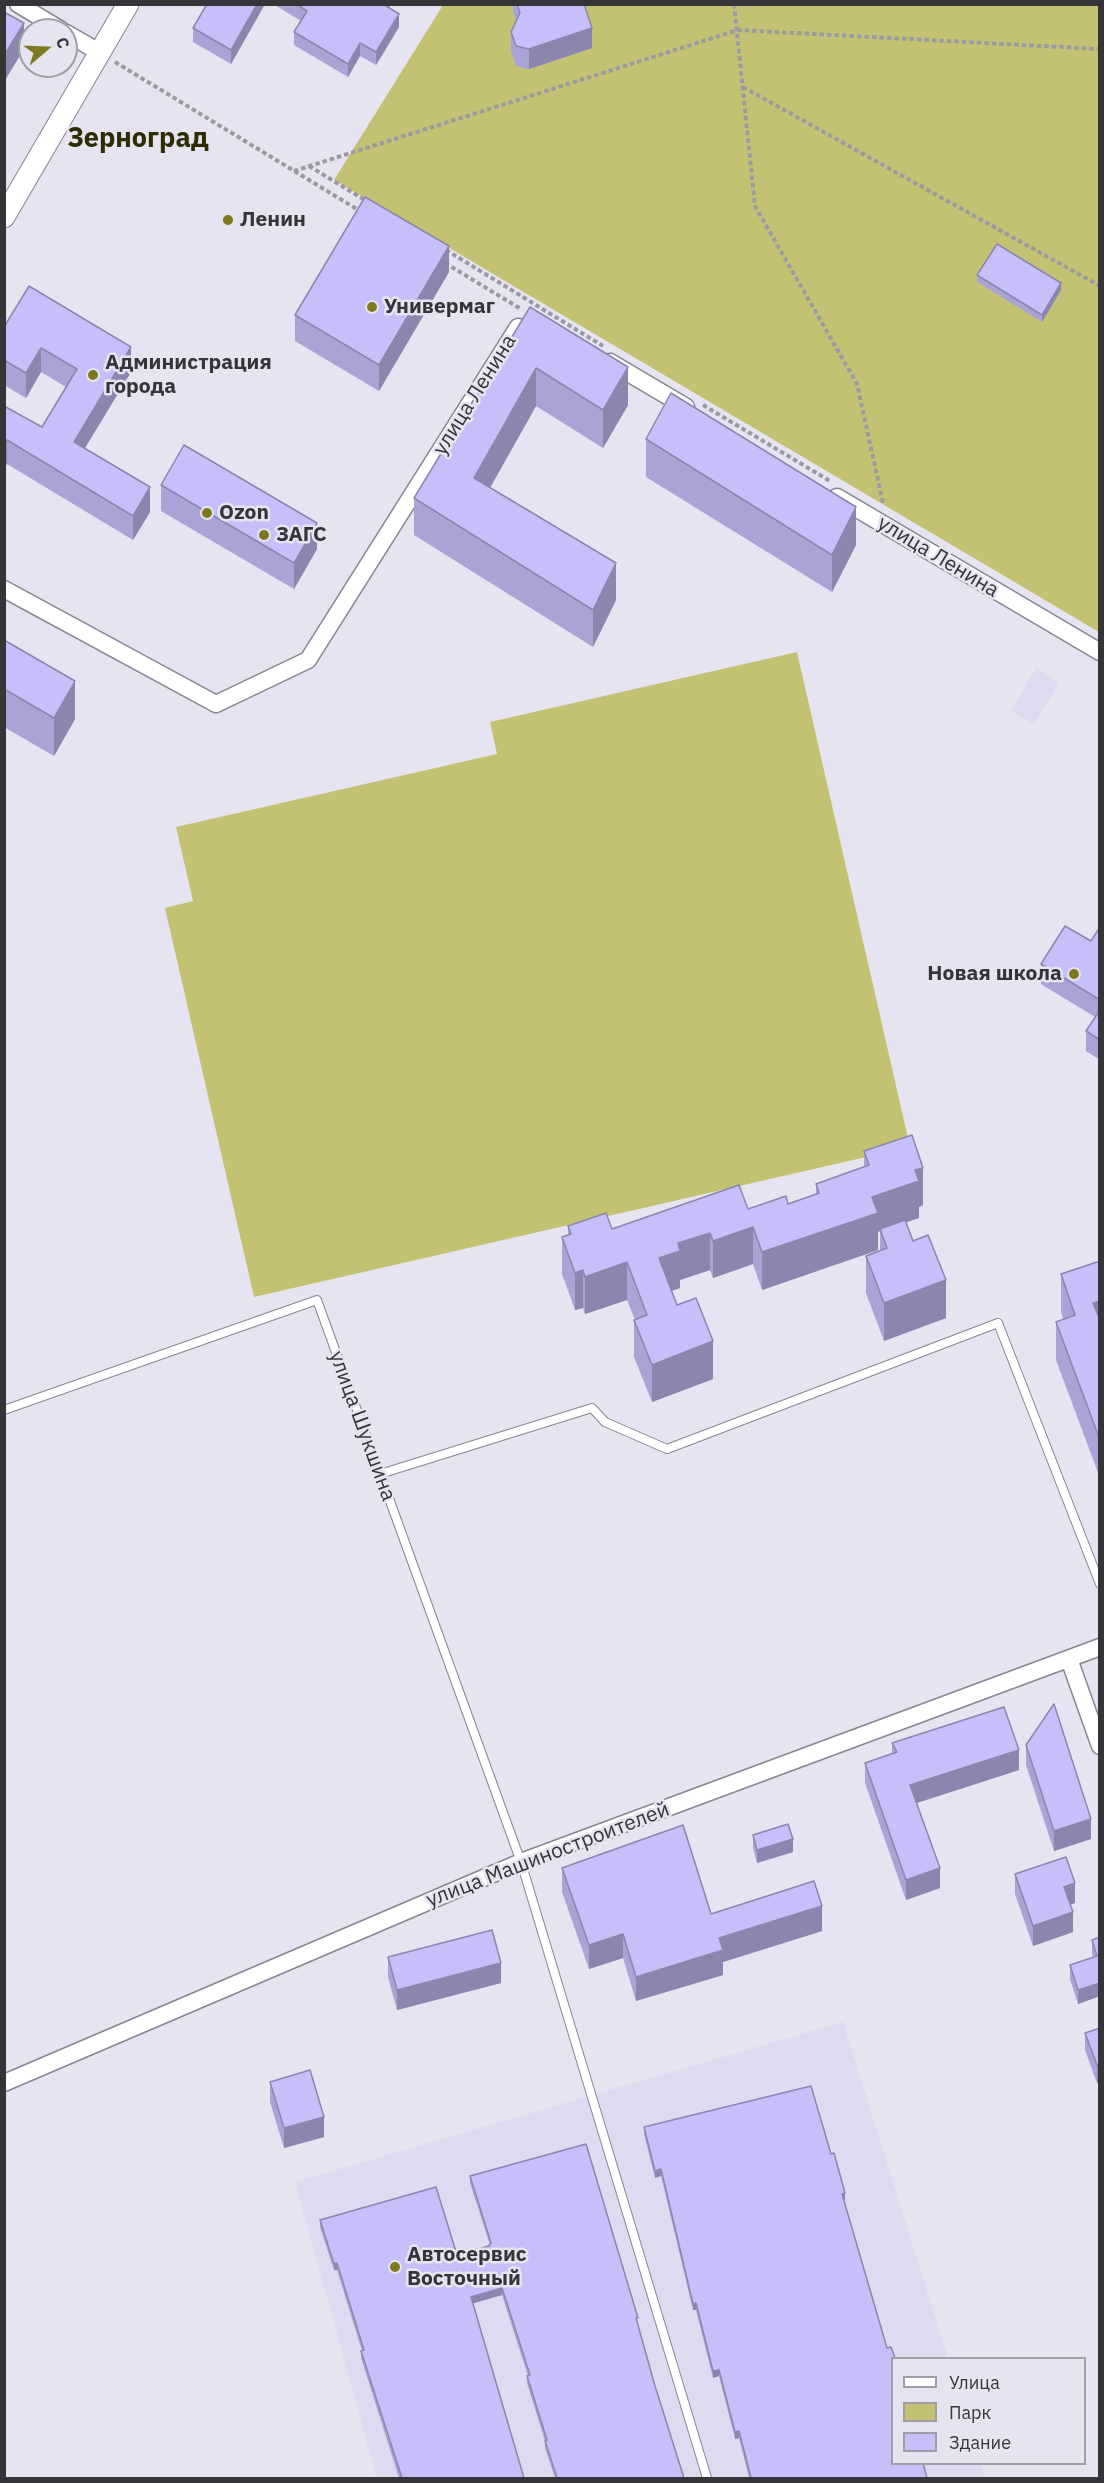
<!DOCTYPE html>
<html>
<head>
<meta charset="utf-8">
<style>
  body { margin:0 }
  #map { position:relative; width:1104px; height:2483px; overflow:hidden; background:#e5e4f0; font-family:"IBM Plex Sans",sans-serif }
  canvas { display:block }
  .frame { position:absolute; inset:0; border:6px solid #353439; pointer-events:none }
  .legend { position:absolute; left:891px; top:2357px; width:195px; height:108px; box-sizing:border-box; background:#e5e4f0; border:2px solid #9f9ea7; margin:0; padding:8px 10px; list-style:none; font-size:18px; color:#353439 }
  .legend li { display:flex; align-items:center; gap:12px; height:30px }
  .legend b { width:30px; border:2px solid #9f9ea7 }
  .north { position:absolute; left:18px; top:18px; width:60px; height:60px; box-sizing:border-box; background:#e5e4f0; border:2px solid #9f9ea7; border-radius:50%; rotate:71deg; font-size:16px; font-weight:700; line-height:24px; text-align:center; color:#353439 }
  .north::after { content:''; display:block; margin:auto; width:21px; height:27px; background:#7e791f; clip-path:polygon(50% 0,100% 100%,50% 72%,0 100%) }
</style>
</head>
<body>
<div id="map">
<canvas width="1104" height="2483"></canvas>
<div class="frame"></div>
<ul class="legend">
<li><b style="height:8px;background:#fff"></b>Улица</li>
<li><b style="height:16px;background:#c5c173"></b>Парк</li>
<li><b style="height:16px;background:#c6bff9"></b>Здание</li>
</ul>
<div class="north">С</div>
</div>
<script>
const ctx = document.querySelector('canvas').getContext('2d');
ctx.lineJoin = 'round';
function paint(path, color) { ctx.fillStyle = color; ctx.fill(path, 'evenodd'); }
const shape = rows => new Path2D(rows.map(r => 'M' + r).join(''));
function strokePath(path, color, width, dash) { ctx.strokeStyle = color; ctx.lineWidth = width; ctx.lineCap = dash ? 'butt' : 'round'; ctx.setLineDash(dash || []); ctx.stroke(path); }
function label(font, color, halo, rows, align = 'center') {
  ctx.font = font + ' "IBM Plex Sans",sans-serif'; ctx.lineWidth = 5; ctx.setLineDash([]); ctx.textBaseline = 'middle'; ctx.strokeStyle = halo; ctx.fillStyle = color; for (const [text, x, y, turn = 0] of rows) {
    ctx.save(); ctx.translate(x, y); ctx.rotate((+turn || 0) * Math.PI / 180); ctx.textAlign = isNaN(turn) ? turn : align; if (halo) ctx.strokeText(text, 0, 0); ctx.fillText(text, 0, 0); ctx.restore();
  }
}
const built = shape([
  [1036,668,1059,682,1034,725,1011,711],
  [843,2022,948,2358,892,2358,892,2464,981,2464,986,2478,377,2478,295,2182]
]);
const green = shape([
  [443,5,1099,5,1099,632,334,180],
  [797,652,910,1147,254,1297,165,908,193,901,176,827,497,754,490,722]
]);
const path = shape([
  [734,4,755,206,857,384,883,503],
  [115,62,360,211],
  [743,87,1100,286],
  [309,166,368,202],
  [294,171,738,30,1100,49],
  [446,250,603,346],
  [445,263,521,309],
  [703,405,830,481]
]);
const service = shape([
  [4,1410,317,1300,521,1862,707,2478],
  [380,1474,592,1408,605,1422,667,1449,998,1323,1100,1584]
]);
const minor = shape([
  [18,4,61,30],
  [66,33,99,52],
  [610,362,686,407],
  [837,497,1100,652],
  [4,589,216,704,308,660,518,327],
  [1069,1659,1100,1746],
  [4,2083,521,1862,1100,1647]
]);
const tertiary = shape([
  [4,217,128,4]
]);
const wall = shape([
  [265,4,231,64,193,42,193,28],
  [273,4,391,4,389,8,399,27,376,65,360,56,348,77,294,45,294,32,301,21],
  [513,4,584,4,592,48,529,69,516,66,511,52,511,32,516,22,513,12],
  [449,272,379,391,295,341,295,315],
  [977,275,1061,290,1042,322,977,282],
  [530,307,628,405,603,448,536,406,490,488,616,600,593,647,414,535,414,498],
  [4,327,131,372,85,448,150,512,133,540,7,464,4,406,42,427,66,387,41,372,26,398,4,385],
  [646,439,856,545,832,592,646,477],
  [161,485,317,549,294,589,161,511],
  [4,640,75,719,54,756,4,727],
  [1100,927,1100,1060,1086,1051,1086,1031,1095,1017,1041,984,1041,964,1091,941],
  [864,1151,923,1205,919,1207,919,1218,906,1222,946,1318,884,1341,866,1293,866,1256,880,1251,880,1231,878,1232,878,1250,762,1290,753,1264,713,1278,710,1270,680,1280,680,1288,672,1291,677,1305,713,1379,652,1402,634,1357,634,1320,635,1320,627,1300,585,1314,583,1308,575,1310,562,1274,562,1237,568,1235,568,1226,612,1229,788,1204,816,1194,816,1184,864,1167],
  [1100,1261,1100,1478,1056,1360,1056,1322,1063,1319,1061,1311,1061,1274],
  [892,1743,1019,1770,917,1803,940,1888,906,1900,865,1783,865,1763,892,1753],
  [1026,1745,1091,1839,1054,1851,1026,1765],
  [753,1835,793,1852,757,1863,753,1848],
  [562,1868,711,1914,822,1931,723,1962,723,1975,636,2001,623,1958,589,1969,562,1892],
  [1015,1874,1075,1903,1070,1905,1073,1932,1033,1946,1015,1894],
  [1100,1937,1100,1996,1078,2004,1070,1979,1070,1965,1093,1957,1092,1954,1092,1940],
  [388,1957,501,1983,397,2010,388,1977],
  [1100,2028,1100,2082,1097,2083,1085,2050,1085,2033],
  [270,2082,324,2137,284,2148,270,2102],
  [644,2127,831,2154,845,2200,844,2200,887,2348,927,2478,749,2478,739,2438,735,2439,719,2376,713,2378,696,2310,693,2310,661,2176,655,2178,644,2134],
  [470,2176,638,2325,655,2386,684,2478,555,2478,545,2448,545,2441,527,2383,527,2376,528,2376,502,2295,473,2303,524,2478,399,2478,361,2358,361,2351,362,2351,337,2270,334,2270,320,2227,320,2220,457,2255,490,2245,470,2183]
]);
const shadedWall = shape([
  [257,4,265,4,231,64,231,50],
  [391,4,383,18,383,5],
  [399,14,399,27,376,65,376,52],
  [24,23,24,49,4,82,4,56],
  [592,28,592,48,529,69,529,49],
  [360,43,360,56,348,77,348,64],
  [449,246,449,272,379,391,379,365],
  [1061,283,1061,290,1042,322,1042,315],
  [131,347,131,372,74,466,74,442],
  [41,348,41,372,26,398,26,373],
  [628,367,628,405,603,448,603,410],
  [536,368,536,406,474,516,474,478],
  [7,440,7,464,4,469,4,445],
  [150,487,150,512,133,540,133,516],
  [856,507,856,545,832,592,832,555],
  [317,523,317,549,294,589,294,563],
  [616,563,616,600,593,647,593,610],
  [75,681,75,719,54,756,54,718],
  [923,1168,923,1205,919,1207,919,1218,881,1231,880,1229,880,1231,878,1232,878,1250,762,1290,762,1252,915,1170],
  [753,1227,753,1264,713,1278,713,1241],
  [710,1233,710,1270,680,1280,680,1288,659,1295,659,1258,678,1243],
  [627,1262,627,1300,585,1314,585,1277],
  [583,1270,583,1308,575,1310,575,1273],
  [946,1280,946,1318,884,1341,884,1303],
  [1100,1301,1100,1338,1093,1303],
  [713,1341,713,1379,652,1402,652,1365],
  [1019,1750,1019,1770,910,1805,910,1785],
  [1091,1819,1091,1839,1054,1851,1054,1831],
  [793,1839,793,1852,757,1863,757,1850],
  [940,1868,940,1888,906,1900,906,1880],
  [1075,1883,1075,1903,1064,1907,1064,1887],
  [822,1906,822,1931,723,1962,723,1975,636,2001,636,1977,719,1938],
  [1073,1912,1073,1932,1033,1946,1033,1926],
  [623,1934,623,1958,589,1969,589,1945],
  [501,1963,501,1983,397,2010,397,1990],
  [1100,1983,1100,1996,1078,2004,1078,1990],
  [1100,2064,1100,2082,1097,2083,1097,2065],
  [324,2117,324,2137,284,2148,284,2128],
  [661,2169,661,2176,655,2178,655,2171],
  [845,2193,845,2200,842,2201,842,2194],
  [337,2263,337,2270,334,2270,334,2264],
  [502,2288,502,2295,471,2304,471,2297],
  [696,2303,696,2310,693,2310,693,2304],
  [719,2370,719,2376,713,2378,713,2371],
  [739,2431,739,2438,735,2439,735,2432]
]);
const building = shape([
  [207,4,257,4,231,50,193,28,207,4],
  [296,4,383,4,399,14,376,52,360,43,348,64,294,32,307,11,296,4],
  [517,4,584,4,592,28,529,49,516,46,511,32,520,13,517,4],
  [4,12,24,23,4,56,4,12],
  [365,197,449,246,379,365,295,315,365,197],
  [997,244,1061,283,1042,315,977,275,997,244],
  [29,286,131,347,74,442,150,487,133,516,7,440,4,445,4,406,42,427,77,369,41,348,26,373,4,360,4,327,29,286],
  [530,307,628,367,603,410,536,368,474,478,616,563,593,610,414,498,530,307],
  [671,393,856,507,832,555,646,439,671,393],
  [184,445,317,523,294,563,161,485,184,445],
  [4,640,75,681,54,718,4,689,4,640],
  [1065,926,1091,941,1100,927,1100,1000,1041,964,1065,926],
  [1100,1010,1100,1040,1086,1031,1100,1010],
  [912,1135,923,1168,915,1170,919,1181,872,1197,878,1213,762,1252,753,1227,713,1241,710,1233,678,1243,680,1251,659,1258,677,1305,696,1298,713,1341,652,1365,634,1320,647,1315,627,1262,585,1277,583,1270,575,1273,562,1237,571,1234,568,1226,606,1213,612,1229,739,1185,748,1209,786,1196,788,1204,819,1193,816,1184,869,1165,864,1151,912,1135],
  [905,1220,913,1241,928,1235,946,1280,884,1303,866,1256,887,1248,880,1229,905,1220],
  [1100,1261,1100,1301,1093,1303,1100,1320,1100,1440,1056,1322,1075,1315,1061,1274,1100,1261],
  [1054,1704,1091,1819,1054,1831,1026,1745,1054,1704],
  [1004,1707,1019,1750,910,1785,940,1868,906,1880,865,1763,897,1752,892,1743,1004,1707],
  [788,1824,793,1839,757,1850,753,1835,788,1824],
  [683,1825,711,1914,814,1881,822,1906,719,1938,723,1950,636,1977,623,1934,589,1945,562,1868,683,1825],
  [1066,1857,1075,1883,1064,1887,1073,1912,1033,1926,1015,1874,1066,1857],
  [492,1930,501,1963,397,1990,388,1957,492,1930],
  [1100,1937,1100,1983,1078,1990,1070,1965,1097,1956,1092,1940,1100,1937],
  [1100,2028,1100,2064,1097,2065,1085,2033,1100,2028],
  [310,2070,324,2117,284,2128,270,2082,310,2070],
  [811,2086,831,2154,834,2153,845,2193,842,2194,887,2348,891,2347,895,2358,892,2358,892,2463,923,2463,927,2478,751,2478,739,2431,735,2432,719,2370,713,2371,696,2303,693,2304,661,2169,655,2171,644,2127,811,2086],
  [586,2144,638,2318,636,2318,655,2386,684,2478,557,2478,545,2441,547,2440,527,2376,530,2375,502,2288,471,2297,524,2478,402,2478,361,2351,364,2350,337,2263,334,2264,320,2220,436,2187,457,2255,489,2246,491,2243,470,2176,586,2144]
]);
const markers = [
  [228,220,6,"#7e791f"],
  [372,307,6,"#7e791f"],
  [93,375,6,"#7e791f"],
  [207,513,6,"#7e791f"],
  [264,535,6,"#7e791f"],
  [1074,974,6,"#7e791f"],
  [395,2267,6,"#7e791f"]
];
const poiNames = [
  ["Ленин",240,220],
  ["Универмаг",384,307],
  ["Администрация",105,363],
  ["города",105,387],
  ["Ozon",219,513],
  ["ЗАГС",276,535],
  ["Новая школа",1062,974,"right"],
  ["Автосервис",407,2255],
  ["Восточный",407,2279]
];
const streetNames = [
  ["улица Ленина",475,395,-58],
  ["улица Ленина",938,557,31],
  ["улица Шукшина",362,1426,70],
  ["улица Машиностроителей",548,1855,-21]
];
const districtNames = [
  ["Зерноград",138,139]
];
paint(built, '#dddbef');
paint(green, '#c5c173');
strokePath(service, '#868591', 10);
strokePath(minor, '#868591', 19);
strokePath(tertiary, '#868591', 23);
strokePath(path, '#9b9aa3', 4, [4.5, 3]);
strokePath(service, '#fff', 8);
strokePath(minor, '#fff', 16);
strokePath(tertiary, '#fff', 21);
paint(wall, '#aaa4d6');
paint(shadedWall, '#8b86ae');
paint(building, '#c6bff9');
strokePath(building, '#8b86ae', 1.5);
for (const [x, y, r, color] of markers) { const dot = new Path2D(); dot.arc(x, y, r, 0, 2 * Math.PI); ctx.fillStyle = color; ctx.fill(dot); strokePath(dot, '#e5e4f0', 2); }
label('bold 21px', '#353439', '#e5e4f0', poiNames, 'left');
label('21px', '#353439', '#e5e4f0', streetNames);
label('bold 27px', '#2e2c01', '#e5e4f0', districtNames);
</script>
</body>
</html>
